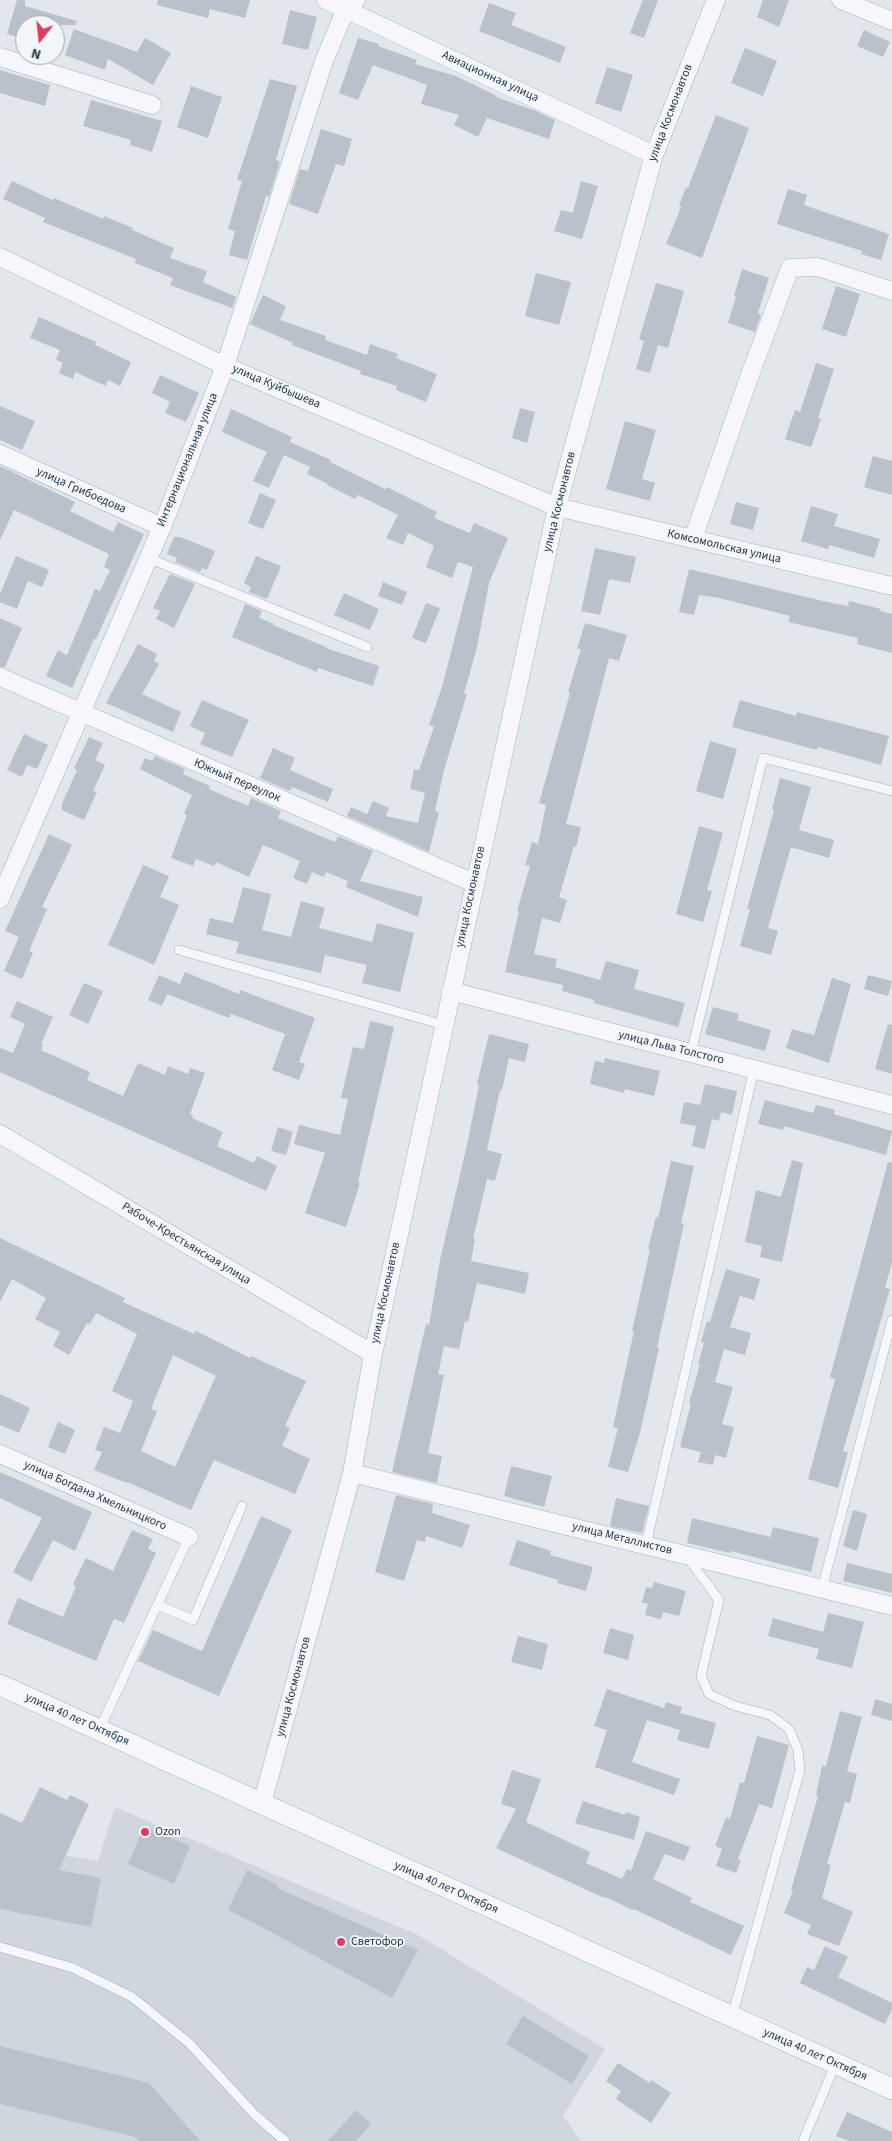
<!DOCTYPE html>
<html>
<head>
<meta charset="utf-8">
<style>
  body { margin:0 }
  #map { position:relative; width:892px; height:2141px; overflow:hidden; background:#e2e7ec; font-family:"Source Sans 3",sans-serif }
  canvas { display:block }
  .north { position:absolute; left:15px; top:15px; width:50px; height:50px; box-sizing:border-box; background:#f2f6f9; border:1px solid #a1a9b2; border-radius:50%; rotate:196deg; font-size:14px; font-weight:700; line-height:20px; text-align:center; color:#283647 }
  .north::after { content:''; display:block; margin:auto; width:18px; height:22px; background:#de3a62; clip-path:polygon(50% 0,100% 100%,50% 72%,0 100%) }
</style>
</head>
<body>
<div id="map">
<canvas width="892" height="2141"></canvas>
<div class="north">N</div>
</div>
<script>
const ctx = document.querySelector('canvas').getContext('2d');
ctx.lineJoin = 'round';
function paint(path, color) { ctx.fillStyle = color; ctx.fill(path, 'evenodd'); }
const shape = rows => new Path2D(rows.map(r => 'M' + r).join(''));
function strokePath(path, color, width, dash) { ctx.strokeStyle = color; ctx.lineWidth = width; ctx.lineCap = dash ? 'butt' : 'round'; ctx.setLineDash(dash || []); ctx.stroke(path); }
function label(font, color, halo, rows, align = 'center') {
  ctx.font = font + ' "Source Sans 3",sans-serif'; ctx.lineWidth = 4; ctx.setLineDash([]); ctx.textBaseline = 'middle'; ctx.strokeStyle = halo; ctx.fillStyle = color; for (const [text, x, y, turn = 0] of rows) {
    ctx.save(); ctx.translate(x, y); ctx.rotate((+turn || 0) * Math.PI / 180); ctx.textAlign = isNaN(turn) ? turn : align; if (halo) ctx.strokeText(text, 0, 0); ctx.fillText(text, 0, 0); ctx.restore();
  }
}
const built = shape([
  [115,1807,418,1935,605,2049,563,2116,581,2141,0,2141,0,1844,98,1861]
]);
const building = shape([
  [17,0,25,0,25,6,77,21,76,25,25,25,25,39,7,34],
  [158,0,250,0,245,18,210,9,208,18,157,5],
  [643,0,658,0,644,38,630,33],
  [763,0,789,0,779,27,757,17],
  [489,3,516,13,511,25,566,47,560,63,479,31],
  [290,10,317,17,308,50,282,44],
  [74,29,137,52,145,38,171,53,153,85,108,59,105,70,65,55],
  [864,30,890,42,883,57,857,46],
  [358,38,379,44,378,46,417,60,415,64,456,76,497,96,496,97,536,111,555,120,549,139,487,118,478,137,454,125,459,115,421,104,427,85,373,65,358,100,339,93],
  [745,48,777,61,763,96,731,83],
  [607,67,633,75,621,112,595,103],
  [0,70,50,85,45,106,0,93],
  [270,79,297,86,276,160,280,162,269,197,266,196,247,260,229,255,235,231,228,229,242,181,237,180],
  [191,86,222,97,208,138,177,127],
  [91,100,162,121,152,152,130,145,131,140,83,126],
  [716,115,749,128,702,258,666,244,681,207,679,206,686,187,688,188],
  [321,129,352,139,344,166,336,164,318,214,289,204,300,169,308,171],
  [12,181,53,200,54,198,103,219,104,216,133,228,132,230,174,248,170,258,207,271,203,282,236,297,232,308,170,285,173,278,135,263,136,259,43,222,45,218,3,199],
  [581,181,598,186,582,239,554,231,561,210,573,213],
  [788,189,807,195,804,205,889,234,881,260,861,254,862,251,777,224],
  [742,269,769,278,758,313,761,315,755,332,728,323,736,297,734,296],
  [536,273,571,282,559,325,525,316],
  [656,283,684,291,668,348,658,345,650,373,636,369,644,341,639,339],
  [836,286,860,294,846,337,822,329],
  [263,295,286,306,280,320,326,336,325,340,367,355,370,344,398,354,396,358,437,374,426,402,396,390,397,386,360,374,361,371,292,345,293,343,250,324],
  [39,317,96,342,95,345,131,362,120,386,108,380,106,386,75,372,73,379,59,373,63,363,56,360,60,350,30,338],
  [816,363,834,369,818,418,821,419,811,447,785,439,795,410,800,412],
  [160,375,199,393,186,422,165,413,170,402,152,393],
  [0,406,35,421,22,450,0,440],
  [520,408,535,412,527,443,512,438],
  [231,409,292,437,290,442,331,460,330,462,385,489,387,487,437,512,434,518,470,533,474,523,508,538,489,583,477,647,464,694,467,694,444,770,435,811,439,812,429,852,347,816,351,807,367,814,373,801,389,808,386,816,418,823,425,793,410,789,414,769,419,770,434,727,429,725,442,687,473,567,458,562,452,578,426,567,434,546,408,533,403,545,386,538,398,515,358,495,355,499,327,485,328,484,307,474,310,467,284,455,269,488,253,481,267,452,222,432],
  [625,421,656,430,642,479,655,483,650,501,606,489],
  [873,456,892,461,892,495,864,487],
  [0,466,75,502,70,511,113,532,118,522,144,534,96,639,94,639,72,688,46,676,58,650,67,655,95,589,100,591,110,570,104,567,109,554,14,510,0,540],
  [260,493,276,500,263,529,248,523],
  [736,502,759,508,753,530,730,524],
  [811,506,838,514,834,526,880,539,874,558,829,545,828,549,801,541],
  [174,537,180,537,215,551,207,570,202,568,200,572,175,562,177,558,167,554],
  [595,548,636,557,630,583,609,579,600,615,581,611],
  [16,556,49,570,42,587,28,581,17,609,0,602,0,594],
  [256,556,281,566,267,599,249,592,251,587,244,583],
  [689,569,827,602,848,606,849,601,881,609,880,611,892,614,892,653,857,644,858,638,788,622,790,616,719,598,699,595,694,615,679,612],
  [170,574,195,584,174,628,156,619,160,611,153,608],
  [383,582,407,592,402,605,378,596],
  [344,593,379,609,370,630,334,615],
  [426,603,440,608,426,643,412,638],
  [245,604,262,611,259,618,274,624,273,625,326,647,326,648,379,666,373,686,318,668,317,672,232,637],
  [0,618,22,628,5,667,0,667],
  [585,623,627,635,619,661,609,658,566,824,581,827,576,847,574,846,559,897,567,900,560,923,542,918,534,954,557,959,555,967,600,980,606,961,639,970,634,989,685,1003,678,1027,594,1003,594,1000,562,991,563,985,505,972,519,911,517,911,530,866,525,865,532,842,538,844,546,805,539,803,570,693,568,692,581,649,577,649],
  [138,644,157,654,154,661,159,664,142,694,181,712,173,732,106,703],
  [202,700,249,720,232,757,200,744,205,733,190,726],
  [740,700,796,716,797,712,889,736,881,765,818,747,817,750,732,727],
  [24,734,48,745,37,769,27,765,22,777,7,770],
  [89,737,103,743,95,760,105,765,93,791,97,792,84,820,62,810,62,804,77,770,74,768],
  [710,741,737,749,723,799,696,791],
  [273,748,295,758,290,770,333,789,328,802,292,787,290,791,260,778],
  [155,756,185,769,183,774,210,786,209,789,248,806,251,798,281,811,278,818,335,842,338,836,373,851,360,881,423,897,418,917,346,887,348,881,326,872,324,877,312,872,307,884,293,878,300,861,263,845,249,877,216,862,214,866,196,859,193,866,171,858,187,815,184,814,192,795,140,769,145,758,152,761],
  [780,778,811,787,799,830,834,840,829,858,791,847,768,928,778,931,771,955,740,946,750,909,747,909,774,810,772,809],
  [699,826,723,833,707,890,712,891,703,922,676,914],
  [49,834,72,845,42,907,47,909,29,951,33,953,22,979,4,971,19,937,5,931],
  [143,865,169,876,160,897,179,905,154,965,108,945],
  [243,887,271,894,262,930,291,937,301,901,325,908,319,928,372,942,377,923,414,933,400,992,362,983,367,965,325,955,321,973,236,953,239,942,206,934,210,918,233,923],
  [185,972,239,994,240,990,315,1018,299,1062,305,1064,299,1080,272,1070,285,1034,231,1014,229,1018,167,994,162,1006,148,1000,159,975,180,984],
  [868,975,892,981,888,996,864,989],
  [832,978,851,984,829,1063,786,1048,792,1029,814,1035],
  [84,983,103,991,88,1024,69,1015],
  [17,1001,53,1017,41,1044,43,1045,41,1050,90,1072,87,1080,123,1096,138,1063,165,1075,168,1066,188,1074,190,1068,205,1073,190,1114,193,1115,192,1118,223,1132,217,1146,254,1163,257,1156,277,1166,266,1191,0,1072,0,1048,13,1053,25,1024,10,1017],
  [713,1007,739,1014,737,1020,771,1030,765,1051,705,1034],
  [370,1021,394,1027,358,1182,360,1183,346,1227,305,1213,325,1153,294,1144,299,1125,340,1135,348,1099,341,1098,353,1047,364,1049],
  [888,1024,892,1025,892,1074,875,1069],
  [489,1034,529,1044,525,1062,509,1058,502,1090,500,1090,487,1150,502,1154,495,1181,487,1179,473,1239,475,1239,471,1261,529,1273,525,1294,477,1283,468,1322,465,1321,459,1349,444,1346,438,1374,444,1375,428,1453,442,1456,437,1483,392,1472,426,1324,429,1325,440,1260,467,1145,479,1085,477,1084],
  [605,1058,660,1071,654,1096,625,1089,624,1093,590,1084,595,1061,604,1063],
  [705,1084,737,1091,732,1115,721,1112,719,1121,712,1119,705,1149,692,1146,696,1126,680,1123,684,1102,700,1105],
  [765,1100,813,1113,816,1105,835,1110,834,1114,892,1131,886,1155,784,1126,783,1130,758,1124],
  [278,1127,293,1132,286,1155,271,1151],
  [792,1160,803,1163,782,1262,760,1257,762,1246,745,1242,756,1190,781,1197],
  [671,1161,694,1166,681,1223,684,1224,657,1348,659,1348,640,1433,628,1472,608,1467,618,1428,613,1427,634,1331,632,1331,650,1250,648,1249,656,1217,658,1218],
  [888,1162,892,1163,892,1262,885,1288,890,1289,843,1451,848,1452,838,1488,808,1479,835,1379,830,1377],
  [0,1238,125,1298,123,1302,194,1334,196,1331,250,1358,251,1356,306,1381,285,1426,290,1428,282,1446,310,1459,295,1494,214,1460,191,1510,127,1482,127,1483,94,1470,102,1452,95,1450,104,1427,120,1433,133,1401,112,1391,137,1334,96,1313,90,1324,87,1323,69,1355,53,1346,60,1332,35,1319,46,1298,12,1279,0,1302],
  [173,1355,216,1376,175,1467,141,1451,157,1411,151,1409],
  [726,1269,760,1279,754,1300,740,1296,730,1327,751,1333,745,1355,724,1349,715,1382,733,1387,722,1424,734,1427,726,1458,715,1455,713,1465,698,1462,701,1452,680,1447,691,1403,689,1403,700,1364,698,1364,704,1343,701,1342,707,1321,710,1322],
  [0,1394,30,1408,19,1433,0,1425],
  [58,1422,75,1430,65,1454,48,1447],
  [511,1466,552,1476,544,1507,504,1496],
  [0,1472,92,1512,75,1551,53,1540,31,1582,13,1572,42,1518,0,1498],
  [396,1495,433,1504,432,1513,470,1525,462,1548,426,1536,425,1542,417,1540,404,1581,375,1572],
  [616,1498,649,1506,642,1533,610,1526],
  [853,1510,867,1514,857,1551,843,1546],
  [261,1516,292,1530,219,1696,138,1661,153,1630,202,1651],
  [692,1518,770,1537,773,1527,819,1538,811,1572,731,1551,730,1553,687,1543],
  [132,1530,153,1539,148,1549,156,1553,124,1623,114,1619,96,1661,7,1624,18,1598,63,1617,76,1586,73,1584,86,1558,113,1571],
  [517,1540,551,1551,550,1555,593,1567,586,1591,557,1583,558,1580,509,1565],
  [847,1563,892,1574,892,1593,843,1581],
  [654,1582,686,1591,679,1616,663,1612,661,1619,645,1615,648,1604,642,1602,646,1587,652,1588],
  [828,1613,864,1622,852,1668,816,1659,819,1649,768,1636,773,1618,823,1632],
  [610,1628,634,1635,628,1660,603,1653],
  [518,1636,548,1644,542,1670,511,1662],
  [607,1689,664,1708,666,1702,682,1707,680,1713,716,1723,709,1749,677,1740,680,1730,647,1720,632,1762,680,1779,674,1795,595,1767,607,1730,594,1726],
  [875,1699,892,1704,892,1721,871,1715],
  [840,1711,862,1717,847,1771,857,1774,850,1803,845,1802,827,1864,831,1865,822,1898,853,1912,839,1946,807,1934,811,1925,784,1913,793,1891,791,1890,818,1796,816,1795,822,1766,826,1766],
  [757,1736,789,1745,772,1808,759,1804,738,1859,741,1860,736,1873,716,1866,722,1849,715,1846,726,1817,730,1819,740,1782,744,1783],
  [512,1770,541,1779,526,1822,590,1852,586,1863,622,1879,627,1869,631,1871,646,1831,690,1847,684,1861,665,1854,653,1879,692,1898,690,1902,744,1926,731,1955,634,1909,633,1910,605,1897,604,1898,496,1848,516,1809,501,1804],
  [40,1787,67,1800,70,1795,89,1804,59,1870,101,1878,91,1927,0,1909,0,1813,22,1823],
  [583,1801,625,1815,626,1812,640,1817,634,1840,575,1823],
  [144,1826,190,1846,174,1884,128,1864],
  [247,1870,278,1885,277,1888,418,1950,392,1998,260,1926,228,1910],
  [825,1946,848,1957,838,1977,892,2003,892,2009,885,2024,800,1983,807,1967,814,1970],
  [523,2016,589,2056,572,2084,506,2044],
  [0,2046,149,2083,200,2141,139,2141,135,2137,0,2104],
  [618,2063,650,2083,651,2080,671,2093,651,2123,616,2099,621,2091,606,2081],
  [356,2110,371,2124,356,2141,328,2141],
  [847,2112,892,2132,892,2141,849,2141,836,2136]
]);
const service = shape([
  [148,558,367,647],
  [179,950,444,1025],
  [691,1053,763,758,892,791],
  [646,1545,754,1069],
  [687,1557,719,1600,701,1676,709,1694,735,1706,770,1715,789,1729,798,1750,800,1770,732,2017],
  [822,1589,892,1320],
  [158,1605,193,1620,242,1506],
  [99,1730,189,1537],
  [0,1947,73,1968,132,1997,189,2043,255,2115,285,2141],
  [803,2141,835,2065]
]);
const minor = shape([
  [326,0,654,155],
  [841,0,892,21],
  [0,57,152,105],
  [0,257,225,366,557,507,892,586],
  [0,454,162,527],
  [693,539,747,383,790,268,818,267,892,291],
  [0,677,474,883],
  [0,899,162,527,225,366,324,61,346,9,356,0],
  [451,991,892,1105],
  [0,1134,373,1354],
  [0,1454,189,1537],
  [352,1473,892,1606],
  [262,1804,352,1473,373,1354,557,507,654,155,716,0]
]);
const tertiary = shape([
  [0,1685,892,2089]
]);
const markers = [
  [145,1832,5,"#de3a62"],
  [341,1942,5,"#de3a62"]
];
const streetNames = [
  ["Авиационная улица",490,77,25],
  ["улица Космонавтов",671,113,-69],
  ["улица Куйбышева",276,387,23],
  ["Интернациональная улица",188,460,-68],
  ["улица Грибоедова",81,491,24],
  ["улица Космонавтов",560,502,-76],
  ["Комсомольская улица",724,547,13],
  ["Южный переулок",237,781,23],
  ["улица Космонавтов",471,897,-78],
  ["улица Льва Толстого",671,1048,14],
  ["Рабоче-Крестьянская улица",186,1244,31],
  ["улица Космонавтов",386,1293,-78],
  ["улица Богдана Хмельницкого",95,1496,24],
  ["улица Металлистов",622,1539,14],
  ["улица Космонавтов",294,1687,-75],
  ["улица 40 лет Октября",77,1720,24],
  ["улица 40 лет Октября",446,1888,24],
  ["улица 40 лет Октября",815,2055,24]
];
const poiNames = [
  ["Ozon",155,1832],
  ["Светофор",351,1942]
];
paint(built, '#d0d6de');
paint(building, '#b9c1cb');
strokePath(service, '#a6aeb7', 10);
strokePath(minor, '#a6aeb7', 19);
strokePath(tertiary, '#a6aeb7', 22);
strokePath(service, '#f6f7fa', 9);
strokePath(minor, '#f6f7fa', 18);
strokePath(tertiary, '#f6f7fa', 21);
for (const [x, y, r, color] of markers) { const dot = new Path2D(); dot.arc(x, y, r, 0, 2 * Math.PI); ctx.fillStyle = color; ctx.fill(dot); strokePath(dot, '#f2f6f9', 2); }
label('12px', '#283647', '#f2f6f9', streetNames);
label('12px', '#283647', '#f2f6f9', poiNames, 'left');
</script>
</body>
</html>
